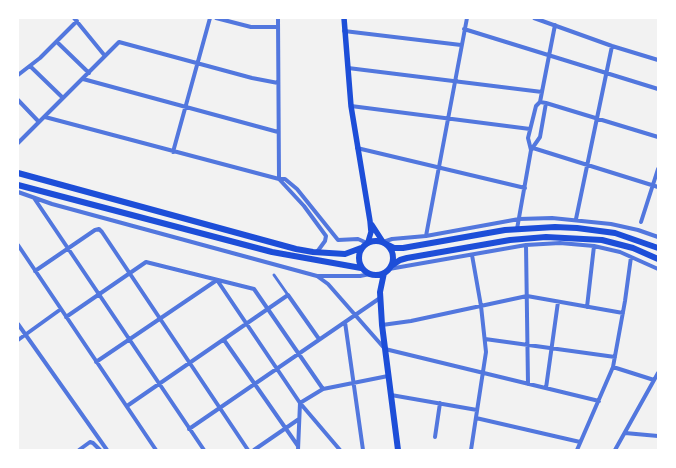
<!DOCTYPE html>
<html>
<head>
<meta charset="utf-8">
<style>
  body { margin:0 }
  #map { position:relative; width:676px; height:468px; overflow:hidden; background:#f2f2f2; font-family:"Public Sans",sans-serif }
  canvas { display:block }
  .frame { position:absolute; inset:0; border:19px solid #fff; pointer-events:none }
</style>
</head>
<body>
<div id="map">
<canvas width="676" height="468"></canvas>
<div class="frame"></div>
</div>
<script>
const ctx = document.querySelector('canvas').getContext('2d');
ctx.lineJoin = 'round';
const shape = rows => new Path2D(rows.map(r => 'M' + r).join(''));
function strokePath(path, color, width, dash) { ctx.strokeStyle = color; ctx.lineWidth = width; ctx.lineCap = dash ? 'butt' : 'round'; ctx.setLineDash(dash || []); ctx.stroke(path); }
const pedestrian = shape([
  [274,275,288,295]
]);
const minor = shape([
  [74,18,105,56],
  [216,18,251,27,278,27],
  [278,18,279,179],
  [534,18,612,46,658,60],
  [464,29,658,89],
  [344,31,461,45],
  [57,42,89,73],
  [30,66,63,98],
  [348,68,542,92],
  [18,75,40,58,77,21],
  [83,79,278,132],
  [18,100,39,122],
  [540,102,546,103,540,137,531,150,528,138,536,106,540,102],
  [540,102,555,25],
  [546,103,658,137],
  [351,106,530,129],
  [45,117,279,179,304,206,326,236,325,241,317,252],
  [18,143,119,42,252,78,278,83],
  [357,148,525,188],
  [533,148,658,187],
  [173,152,210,18],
  [279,179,285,179,297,189,338,240,358,239,367,243],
  [18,192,52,204,317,276,360,276,370,274],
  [34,198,204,450],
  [576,219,612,46],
  [641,222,658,169],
  [517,229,531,150],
  [426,236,467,18],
  [383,242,392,239,426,236,519,219,552,218,611,224,638,230,658,237],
  [18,245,156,450],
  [526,245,528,384],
  [389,269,526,245,560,243,594,246,620,252,658,269],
  [35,271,95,230,99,229,102,232,248,450],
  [317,276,328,284,385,349,599,401],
  [587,307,594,246],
  [66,317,146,262,254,289,323,389],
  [345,322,363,450],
  [18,324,107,450],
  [382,325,411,321,527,296,623,313],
  [485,339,615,357],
  [18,340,61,309],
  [224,340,298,446],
  [96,362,217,280,300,403,340,450],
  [613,367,654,380],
  [546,388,558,302],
  [391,395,477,410],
  [300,403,323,389,388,376],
  [127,406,288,295,319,339],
  [476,418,580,442],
  [189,429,380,298],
  [625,433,658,436],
  [435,437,440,403],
  [79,450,90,442,93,443,100,450],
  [254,450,299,419],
  [298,450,300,403],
  [471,450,486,352,481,306,472,255],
  [577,450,613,367,625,301,631,257],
  [615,450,658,373]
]);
const secondary = shape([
  [344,18,351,106,370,221,371,232,368,242],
  [372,225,383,242]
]);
const primary = shape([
  [18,173,296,249,313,252,345,254,361,248],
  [18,185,272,252,361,268],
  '359 258a17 17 0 1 1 34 0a17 17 0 1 1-34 0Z',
  [388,245,394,248,403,248,505,230,555,227,577,228,615,233,658,248],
  [391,266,400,260,407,258,510,240,546,237,602,240,633,248,658,259],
  [384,273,380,292,382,325,398,450]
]);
strokePath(pedestrian, '#5277de', 3);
strokePath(minor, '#5277de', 4);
strokePath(secondary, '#1d4ed8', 5.5);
strokePath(primary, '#1d4ed8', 6);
</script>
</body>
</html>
